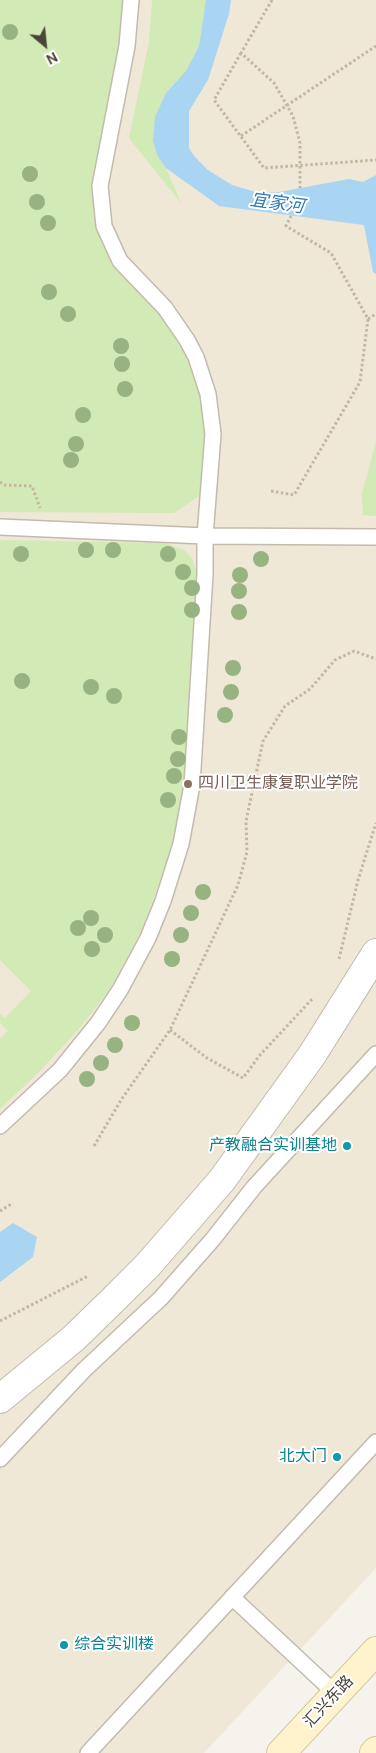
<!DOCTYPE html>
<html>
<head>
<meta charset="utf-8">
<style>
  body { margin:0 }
  #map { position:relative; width:376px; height:1753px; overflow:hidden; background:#f6f3ec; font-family:"DM Sans",sans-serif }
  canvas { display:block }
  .north { position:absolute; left:20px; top:20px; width:50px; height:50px; -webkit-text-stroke:4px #fff; paint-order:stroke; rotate:152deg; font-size:14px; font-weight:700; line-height:20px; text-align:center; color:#4b4439 }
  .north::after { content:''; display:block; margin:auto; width:18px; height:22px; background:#4b4439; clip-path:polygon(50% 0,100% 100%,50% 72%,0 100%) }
</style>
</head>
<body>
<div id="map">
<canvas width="376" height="1753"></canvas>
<div class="north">N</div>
</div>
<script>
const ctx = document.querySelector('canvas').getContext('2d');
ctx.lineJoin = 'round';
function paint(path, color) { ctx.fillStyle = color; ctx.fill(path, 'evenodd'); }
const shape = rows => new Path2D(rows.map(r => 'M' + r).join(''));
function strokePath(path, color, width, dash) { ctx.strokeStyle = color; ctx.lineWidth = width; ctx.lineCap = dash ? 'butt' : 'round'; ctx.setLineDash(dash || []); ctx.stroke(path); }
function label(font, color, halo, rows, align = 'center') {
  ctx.font = font + ' "DM Sans","Noto Sans SC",sans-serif'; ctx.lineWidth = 4; ctx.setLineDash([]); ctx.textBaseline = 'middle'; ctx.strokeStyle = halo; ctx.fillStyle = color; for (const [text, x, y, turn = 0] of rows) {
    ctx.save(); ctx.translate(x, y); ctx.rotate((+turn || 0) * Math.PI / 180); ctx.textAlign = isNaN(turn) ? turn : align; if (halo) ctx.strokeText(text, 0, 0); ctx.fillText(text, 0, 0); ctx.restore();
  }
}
const education = shape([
  [0,0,376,0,376,1568,204,1753,0,1753]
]);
const green = shape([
  [0,0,124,0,118,61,105,115,96,170,108,245,190,353,204,397,207,460,199,496,174,513,0,512],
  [152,0,206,0,199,46,186,71,166,93,153,141,158,157,166,168,181,203,129,138,149,42],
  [376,442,376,516,363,515,362,493],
  [0,540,166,543,184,550,192,558,196,569,198,599,190,733,175,841,141,931,110,989,79,1029,37,1074,0,1109,0,1039,8,1031,0,1023,0,1014,5,1018,31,991,0,960]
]);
const water = shape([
  [206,0,231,0,229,14,208,80,189,111,189,148,194,156,208,170,232,185,259,193,279,192,349,179,363,182,376,175,376,274,373,272,364,225,219,206,166,168,158,157,153,141,155,117,166,93,186,71,199,46],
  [13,1223,37,1237,33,1257,0,1282,0,1232]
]);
const path = shape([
  [272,0,241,53,274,83,293,116,300,143,300,188],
  [241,53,214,100,264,168,376,160],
  [241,136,376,46],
  [368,319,376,314],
  [0,482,4,485,32,486,40,508],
  [271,491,294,495,360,382,368,319,331,253,286,226,291,216],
  [339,959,358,880,376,823],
  [170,1030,207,1058,243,1078,260,1055,313,998],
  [94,1146,121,1100,170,1030,238,885,247,852,246,821,263,741,285,706,310,689,335,660,354,651,376,659],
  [0,1211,13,1203],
  [0,1321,88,1276]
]);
const lane = shape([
  [0,527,205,536,376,537],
  [0,1126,60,1070,98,1023,120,990,148,938,163,901,181,844,192,785,205,574,205,536,213,434,208,394,196,357,187,340,165,308,120,261,104,226,100,186,127,46,131,0],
  [0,1459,84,1370,161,1298,213,1239,254,1187,376,1054],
  [232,1597,336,1694],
  [88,1753,376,1442]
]);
const street = shape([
  [0,1399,74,1338,113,1300,148,1265,222,1180,312,1055,376,953]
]);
const secondary = shape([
  [281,1753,376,1651],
  [374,1753,376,1751]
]);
const trees = [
  [10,32],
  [30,174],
  [37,202],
  [48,223],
  [49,292],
  [68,314],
  [121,346],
  [122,364],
  [125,389],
  [83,415],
  [76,444],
  [71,460],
  [86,550],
  [113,550],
  [21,554],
  [168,554],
  [261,559],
  [183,572],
  [240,575],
  [192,588],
  [239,591],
  [192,610],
  [239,612],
  [233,668],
  [22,681],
  [91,687],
  [231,692],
  [114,696],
  [225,715],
  [179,737],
  [178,759],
  [174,776],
  [168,800],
  [203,892],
  [191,913],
  [91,918],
  [78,928],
  [105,935],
  [181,935],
  [92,949],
  [172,959],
  [132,1023],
  [115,1045],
  [101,1063],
  [87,1079]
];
const markers = [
  [188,784,5,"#8d6e63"],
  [347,1146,5,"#0f9aa8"],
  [337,1457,5,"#0f9aa8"],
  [64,1645,5,"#0f9aa8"]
];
const educationNames = [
  ["四川卫生康复职业学院",198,784]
];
const cultureNames = [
  ["产教融合实训基地",337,1146],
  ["北大门",327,1457],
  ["综合实训楼",74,1645,"left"]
];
const streetNames = [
  ["汇兴东路",329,1702,-47]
];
const waterNames = [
  ["宜家河",277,204,8]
];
paint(education, '#efe8d6');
paint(green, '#d2eab5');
paint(water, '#a9d4f2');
strokePath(lane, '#c2bbae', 18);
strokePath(street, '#c2bbae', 30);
strokePath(secondary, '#d6c79b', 30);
strokePath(path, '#c4b79f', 3, [2.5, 2.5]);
strokePath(lane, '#fff', 15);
strokePath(street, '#fff', 28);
strokePath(secondary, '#fff3cd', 28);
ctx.fillStyle = '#97b381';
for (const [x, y] of trees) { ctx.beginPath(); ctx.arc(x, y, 8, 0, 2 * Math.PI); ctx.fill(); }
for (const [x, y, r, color] of markers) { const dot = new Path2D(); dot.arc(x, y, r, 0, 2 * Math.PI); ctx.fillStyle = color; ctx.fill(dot); strokePath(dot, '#fff', 2); }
label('16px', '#785e54', '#fff', educationNames, 'left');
label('16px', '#0d838f', '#fff', cultureNames, 'right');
label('16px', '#4b4439', '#fff', streetNames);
label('italic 18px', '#2e7ab2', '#fff', waterNames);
</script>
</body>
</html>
